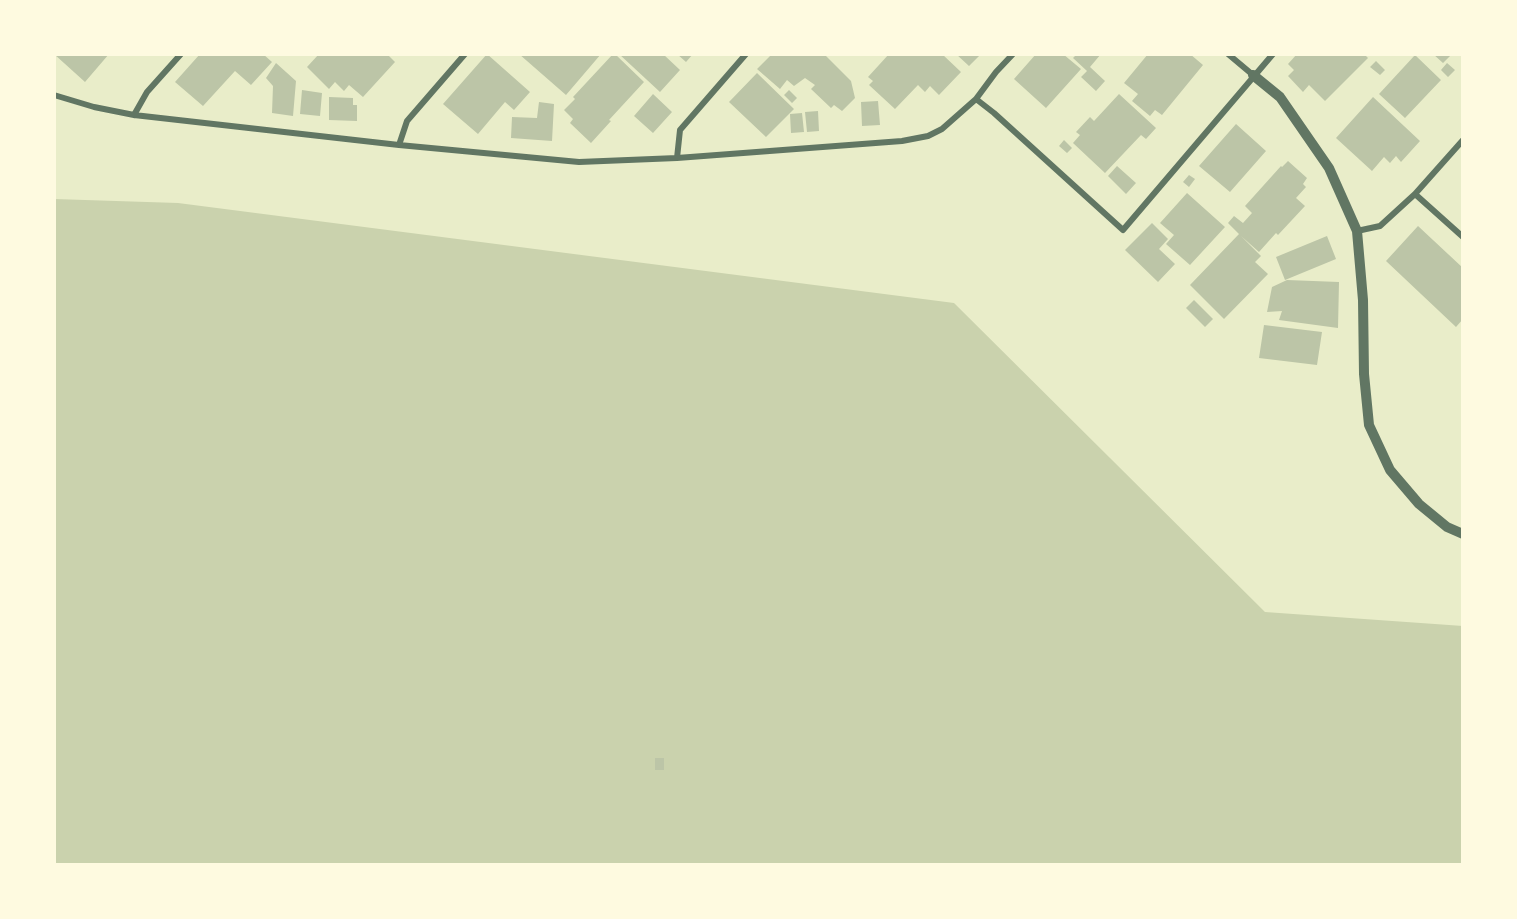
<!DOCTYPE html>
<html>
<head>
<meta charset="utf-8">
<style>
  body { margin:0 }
  #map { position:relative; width:1517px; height:919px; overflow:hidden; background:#e9edc9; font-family:Rubik,sans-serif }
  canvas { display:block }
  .frame { position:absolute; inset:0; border:56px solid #fefae0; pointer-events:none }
</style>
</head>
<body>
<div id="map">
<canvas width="1517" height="919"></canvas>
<div class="frame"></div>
</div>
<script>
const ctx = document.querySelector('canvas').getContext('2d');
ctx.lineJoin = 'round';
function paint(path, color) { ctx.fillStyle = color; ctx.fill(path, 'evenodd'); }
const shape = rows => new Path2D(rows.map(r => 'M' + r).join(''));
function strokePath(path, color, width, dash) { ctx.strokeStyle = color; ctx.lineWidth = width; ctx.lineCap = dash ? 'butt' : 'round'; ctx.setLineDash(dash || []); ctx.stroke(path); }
const green = shape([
  [54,199,178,203,954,303,1265,612,1463,626,1463,865,54,865]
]);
const building = shape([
  [54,54,109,54,85,82],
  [200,54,263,54,272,62,251,85,235,71,203,106,175,82],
  [319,54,387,54,395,62,363,97,349,85,344,91,335,82,329,89,307,67],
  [487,54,530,92,514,110,505,102,478,134,443,104],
  [519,54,601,54,566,95],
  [613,54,615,54,644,82,609,120,611,121,591,143,570,123,573,119,564,110,575,99,573,97],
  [619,54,663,54,680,70,660,92],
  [677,54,693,54,686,62],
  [772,54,824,54,851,81,855,98,842,111,834,105,831,108,811,89,815,85,805,78,794,86,787,80,780,89,757,69],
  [889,54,942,54,961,72,939,95,930,86,925,92,918,85,895,109,869,85,873,81,868,77],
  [956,54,981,54,969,66],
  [1036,54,1063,54,1081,69,1046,108,1014,79],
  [1077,54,1101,54,1090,67,1105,81,1096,91,1081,77,1087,71,1073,58],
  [1148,54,1190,54,1203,65,1162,115,1155,110,1150,116,1132,101,1138,94,1124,83],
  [1297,54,1364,54,1368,58,1325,101,1309,85,1303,92,1288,76,1294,70,1288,64],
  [1433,54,1452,54,1443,63],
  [1415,55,1441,80,1405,118,1379,94],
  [1376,61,1385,70,1380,75,1370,67],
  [276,63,296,81,293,116,272,113,273,86,266,78],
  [1447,63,1455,70,1448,77,1441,70],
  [757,73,794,109,766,137,729,102],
  [302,90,322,93,320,116,300,114],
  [789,90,797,98,792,103,784,95],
  [653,94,672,112,653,133,634,116],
  [1119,94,1156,128,1146,139,1141,135,1105,173,1073,143,1080,135,1076,132,1090,117,1094,121],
  [329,97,353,98,353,105,357,105,357,121,329,120],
  [1373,97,1420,141,1401,162,1396,156,1390,163,1384,157,1372,171,1336,138],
  [878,101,880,125,862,126,861,102],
  [539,102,554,104,552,141,511,138,512,117,537,118],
  [818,111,819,131,807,132,805,112],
  [802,113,804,132,791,133,790,114],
  [1236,124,1266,151,1230,192,1199,166],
  [1064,140,1072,148,1067,153,1059,146],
  [1288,161,1307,178,1303,184,1306,187,1296,198,1305,206,1278,235,1276,233,1259,252,1241,236,1261,256,1255,262,1268,274,1224,319,1190,285,1239,234,1228,223,1234,216,1243,223,1252,213,1245,206,1281,166,1282,167],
  [1117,166,1136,183,1126,194,1108,176],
  [1189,175,1195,179,1189,187,1183,182],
  [1187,193,1225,227,1190,265,1166,244,1174,235,1160,223],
  [1152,223,1168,239,1159,249,1175,264,1158,282,1125,250],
  [1418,226,1463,268,1463,319,1456,327,1386,261],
  [1327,236,1336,259,1285,280,1276,257],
  [1287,280,1339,282,1338,328,1279,320,1282,311,1267,312,1272,287],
  [1194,300,1213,319,1205,327,1186,308],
  [1264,325,1322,332,1317,365,1259,358],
  [655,758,664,758,664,770,655,770]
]);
const minor = shape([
  [1228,54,1253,75],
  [54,95,94,107,134,115,399,145,579,162,677,158,902,141,928,136,942,129,976,99,994,113,1123,230,1273,54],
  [976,99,996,72,1013,54],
  [134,115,147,92,181,54],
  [399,145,407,121,465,54],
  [677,158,680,130,746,54],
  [1415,194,1463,140],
  [1357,231,1380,226,1415,194,1463,237]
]);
const tertiary = shape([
  [1253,75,1280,97,1329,168,1357,231,1363,300,1364,374,1369,425,1390,470,1419,504,1447,527,1463,534]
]);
paint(green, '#cad2ad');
paint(building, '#bcc5a7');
strokePath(minor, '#617663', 6);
strokePath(tertiary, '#617663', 10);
</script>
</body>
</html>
